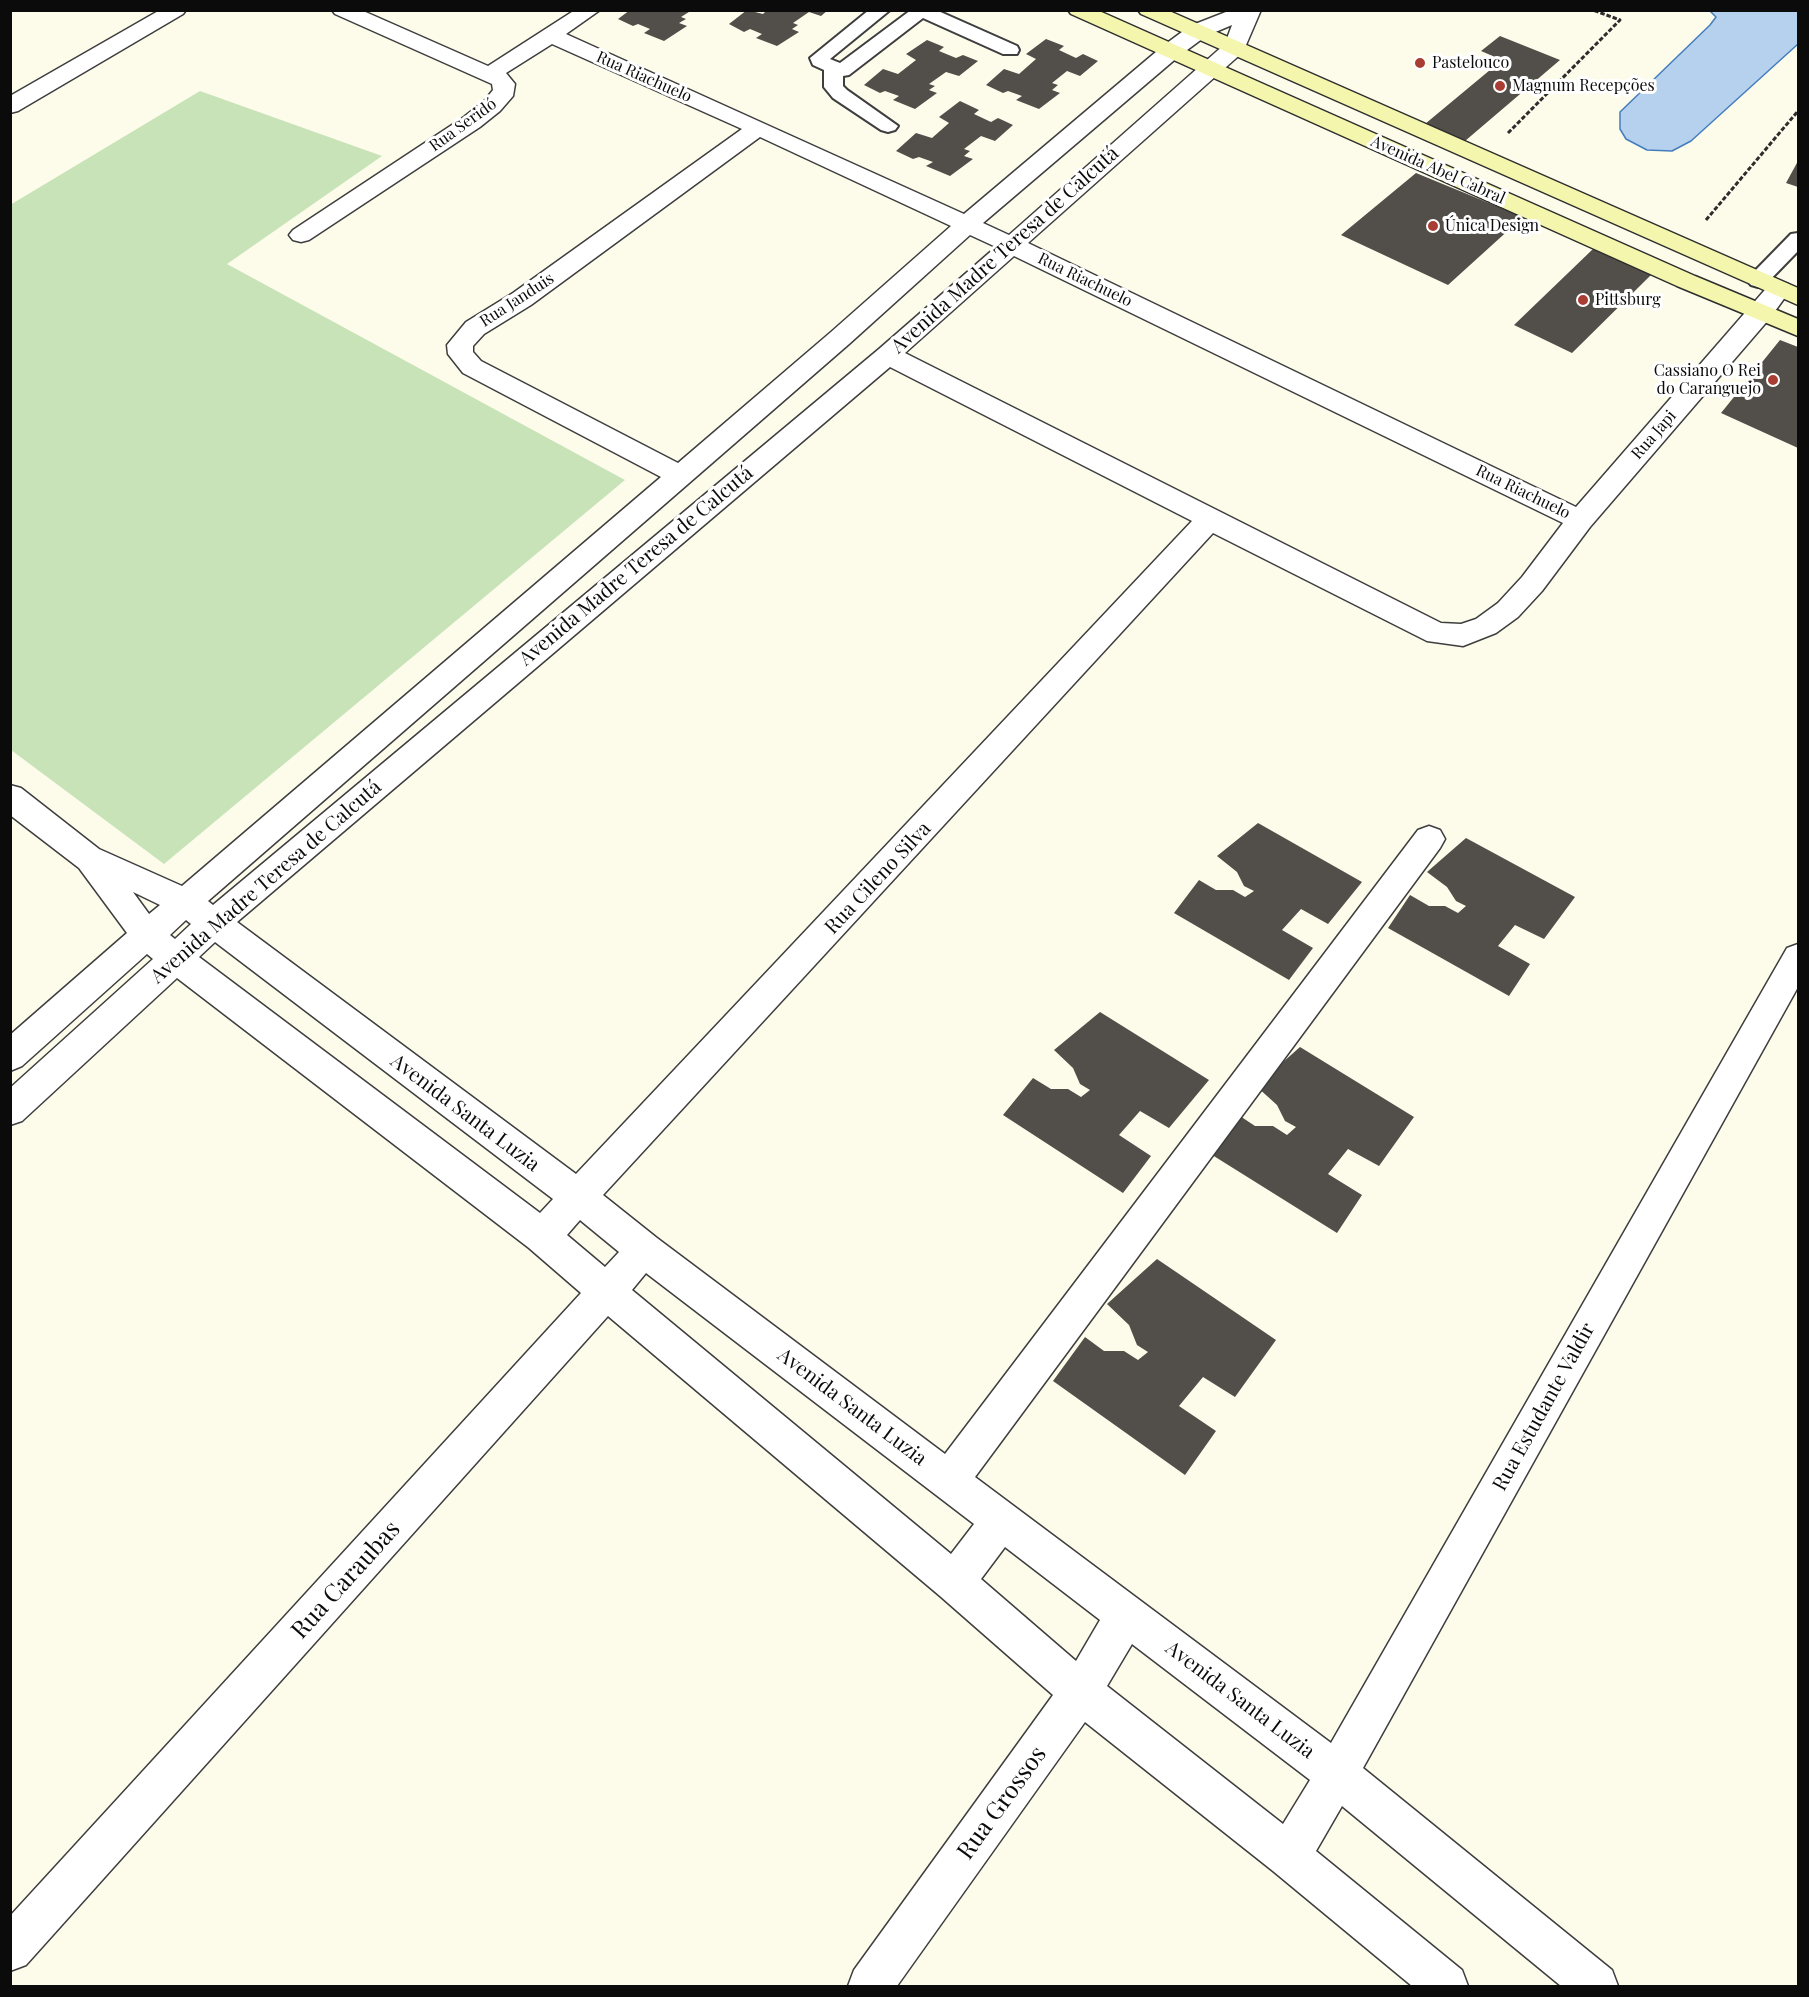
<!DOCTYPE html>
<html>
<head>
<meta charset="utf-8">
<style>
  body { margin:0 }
  #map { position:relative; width:1809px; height:1997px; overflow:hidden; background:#fdfceb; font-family:"Playfair Display",serif }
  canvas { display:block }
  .frame { position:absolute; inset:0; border:12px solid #0b0b0b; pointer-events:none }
</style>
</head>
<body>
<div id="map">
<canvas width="1809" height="1997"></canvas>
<div class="frame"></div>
</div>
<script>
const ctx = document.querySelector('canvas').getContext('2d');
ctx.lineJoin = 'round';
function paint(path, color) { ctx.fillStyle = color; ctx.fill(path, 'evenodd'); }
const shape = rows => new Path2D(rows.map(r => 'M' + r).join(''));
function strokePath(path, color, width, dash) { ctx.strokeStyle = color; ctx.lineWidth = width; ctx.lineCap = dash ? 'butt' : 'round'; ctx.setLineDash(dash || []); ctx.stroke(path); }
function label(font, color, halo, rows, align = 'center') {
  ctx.font = font + ' "Playfair Display",serif'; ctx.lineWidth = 6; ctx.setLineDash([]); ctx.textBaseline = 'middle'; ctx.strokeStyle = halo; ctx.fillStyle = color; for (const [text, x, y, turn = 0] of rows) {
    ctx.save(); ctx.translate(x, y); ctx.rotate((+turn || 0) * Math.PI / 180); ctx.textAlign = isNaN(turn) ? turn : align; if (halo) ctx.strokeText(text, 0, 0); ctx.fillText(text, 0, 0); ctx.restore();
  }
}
const green = shape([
  [200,91,382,156,227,264,625,480,164,864,11,750,10,205]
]);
const water = shape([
  [1710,11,1798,11,1798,44,1691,141,1672,151,1647,150,1626,139,1620,129,1620,112,1710,25,1716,17,1710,11]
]);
const building = shape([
  [630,10,692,10,681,17,686,19,679,23,687,26,664,41,644,33,650,29,638,24,633,26,618,19],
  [747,10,763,14,767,10,828,10,821,16,809,12,793,23,798,25,792,29,799,32,777,46,756,38,762,34,750,29,744,32,729,24],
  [1500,36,1560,60,1465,141,1425,124,1502,60,1481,51],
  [1046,39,1064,46,1059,50,1076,58,1083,54,1098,61,1080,76,1067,71,1052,83,1058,85,1052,90,1060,93,1039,109,1016,100,1022,96,1008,91,1003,93,986,85,1004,69,1019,74,1036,59,1026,54],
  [927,40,944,47,939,51,956,58,963,55,978,61,959,76,946,72,929,84,935,86,929,90,937,93,915,109,893,100,899,96,885,91,880,93,864,85,883,69,898,74,916,60,906,54],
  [960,101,979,110,974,114,991,122,998,118,1013,125,995,141,981,136,964,149,970,151,964,156,973,159,950,176,926,166,933,162,919,157,913,159,896,151,916,133,932,138,949,123,939,117],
  [1798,161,1798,187,1786,183],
  [1416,173,1523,217,1448,285,1341,235],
  [1593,249,1651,275,1572,353,1514,325],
  [1780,340,1798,347,1798,448,1721,413],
  [1258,823,1362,882,1328,924,1301,909,1282,930,1313,948,1289,980,1174,913,1199,880,1216,890,1233,890,1245,897,1254,891,1244,886,1237,872,1217,856],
  [1466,838,1575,897,1544,939,1515,925,1498,946,1530,964,1509,996,1388,928,1410,895,1429,906,1445,906,1458,913,1466,906,1456,901,1447,887,1427,872],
  [1100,1012,1209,1080,1169,1128,1140,1111,1119,1135,1151,1156,1123,1193,1003,1115,1033,1078,1051,1089,1068,1089,1081,1097,1090,1090,1080,1084,1073,1068,1054,1050],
  [1300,1047,1414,1117,1379,1166,1348,1149,1328,1174,1362,1195,1337,1233,1209,1153,1237,1114,1255,1126,1273,1126,1287,1135,1296,1127,1285,1121,1277,1105,1256,1086],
  [1157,1259,1276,1340,1235,1397,1203,1377,1179,1406,1216,1431,1185,1475,1053,1381,1085,1337,1104,1351,1124,1351,1138,1360,1148,1352,1137,1345,1129,1325,1107,1304]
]);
const path = shape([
  [1508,133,1620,20,1593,10],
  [1706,220,1798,111]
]);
const lane = shape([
  [869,10,890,10,830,59,840,63,911,10,936,10,1017,46,1019,50,1017,54,1003,54,923,18,849,75,843,76,843,86,847,90,898,126,895,130,888,132,881,130,833,98,824,87,824,70,813,65,810,58,869,10],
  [1798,233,1798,251,1765,285,1758,287,1751,285,1747,280,1751,275,1791,234,1798,233]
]);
const street = shape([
  [160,10,186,10,183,14,18,111,10,113,10,96,160,10],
  [332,10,361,10,488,66,575,10,600,10,566,34,964,214,1163,46,1190,26,1231,10,1261,10,1243,52,1028,243,1576,507,1770,284,1779,281,1788,284,1791,289,1770,318,1590,527,1542,591,1518,617,1496,633,1463,646,1427,641,1213,533,603,1195,657,1238,945,1454,1418,830,1429,826,1440,830,1445,839,1440,848,975,1477,1331,1743,1787,948,1798,944,1798,987,1363,1768,1612,1970,1618,1986,1561,1986,1342,1806,1316,1851,1462,1970,1468,1986,1412,1986,1273,1871,1085,1722,897,1986,848,1986,854,1970,1053,1695,940,1596,608,1316,26,1965,10,1971,10,1916,581,1293,529,1248,177,978,22,1121,10,1125,10,1088,153,959,147,954,22,1066,10,1071,10,1035,127,933,79,868,10,815,10,785,21,788,99,849,182,886,661,477,463,373,448,354,447,345,466,322,513,293,742,129,552,44,506,73,515,84,513,96,500,111,480,127,309,240,301,242,293,240,289,235,293,230,464,117,484,101,493,90,492,84,335,14,332,10],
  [1232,25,1225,44,1009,235,983,223,1179,56,1206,36,1232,25],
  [760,137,951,226,831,332,678,463,481,361,473,352,473,346,484,334,531,305,760,137],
  [970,235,996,247,879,349,213,905,208,901,849,344,970,235],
  [1014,256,1563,523,1522,577,1498,603,1476,619,1461,624,1441,623,905,353,1014,256],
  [890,367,1192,521,576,1174,237,922,890,367],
  [133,892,160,905,149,914,133,892],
  [186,920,191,924,175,939,170,935,186,920],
  [215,942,553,1199,540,1213,199,957,215,942],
  [580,1220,619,1252,605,1267,567,1235,580,1220],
  [646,1273,974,1524,951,1554,632,1290,646,1273],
  [1005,1547,1100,1620,1076,1661,981,1579,1005,1547],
  [1132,1644,1310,1780,1283,1824,1107,1686,1132,1644]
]);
const secondary = shape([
  [1068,10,1097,10,1695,276,1798,319,1798,336,1677,286,1071,14,1068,10],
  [1138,10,1167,10,1798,288,1798,305,1141,14,1138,10]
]);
const markers = [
  [1420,63,6,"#aa3d33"],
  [1500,86,6,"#aa3d33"],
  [1433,226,6,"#aa3d33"],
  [1583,300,6,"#aa3d33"],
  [1773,380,6,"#aa3d33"]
];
const farPoinames = [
  ["Pastelouco",1432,63],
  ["Magnum Recepções",1512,86],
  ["Única Design",1445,226],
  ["Pittsburg",1595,300],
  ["Cassiano O Rei",1761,371,"right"],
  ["do Caranguejo",1761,389,"right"]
];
const farStreetnames = [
  ["Rua Riachuelo",644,77,24],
  ["Rua Seridó",463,125,-36],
  ["Avenida Abel Cabral",1438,170,24],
  ["Rua Riachuelo",1085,280,26],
  ["Rua Janduis",517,300,-33],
  ["Rua Japi",1654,435,-49],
  ["Rua Riachuelo",1523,492,26]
];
const streetNames = [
  ["Avenida Madre Teresa de Calcutá",1005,250,-42],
  ["Avenida Madre Teresa de Calcutá",636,566,-40],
  ["Rua Cileno Silva",878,878,-47],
  ["Avenida Madre Teresa de Calcutá",266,882,-41],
  ["Avenida Santa Luzia",465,1113,37],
  ["Avenida Santa Luzia",852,1407,37],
  ["Rua Estudante Valdir",1544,1407,-61],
  ["Avenida Santa Luzia",1240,1700,37]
];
const nearStreetnames = [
  ["Rua Caraubas",346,1580,-48],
  ["Rua Grossos",1002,1803,-54]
];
paint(green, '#c9e3b9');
paint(water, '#b5d1ee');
strokePath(water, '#447dbd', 1.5);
paint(building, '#524e49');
strokePath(lane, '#3e3e3e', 4);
strokePath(street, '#3e3e3e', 3);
strokePath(secondary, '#2d2d2d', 3);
strokePath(path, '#2d2d2d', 3, [4.5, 2]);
paint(lane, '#fff');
paint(street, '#fff');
paint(secondary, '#f4f6ad');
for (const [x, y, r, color] of markers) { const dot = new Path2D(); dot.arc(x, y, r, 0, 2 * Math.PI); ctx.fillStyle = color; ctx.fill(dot); strokePath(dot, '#fff', 2); }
label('16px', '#0b0b0b', '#fff', farPoinames, 'left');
label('16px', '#0b0b0b', '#fff', farStreetnames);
label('20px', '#0b0b0b', '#fff', streetNames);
label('24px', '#0b0b0b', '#fff', nearStreetnames);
</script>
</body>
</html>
